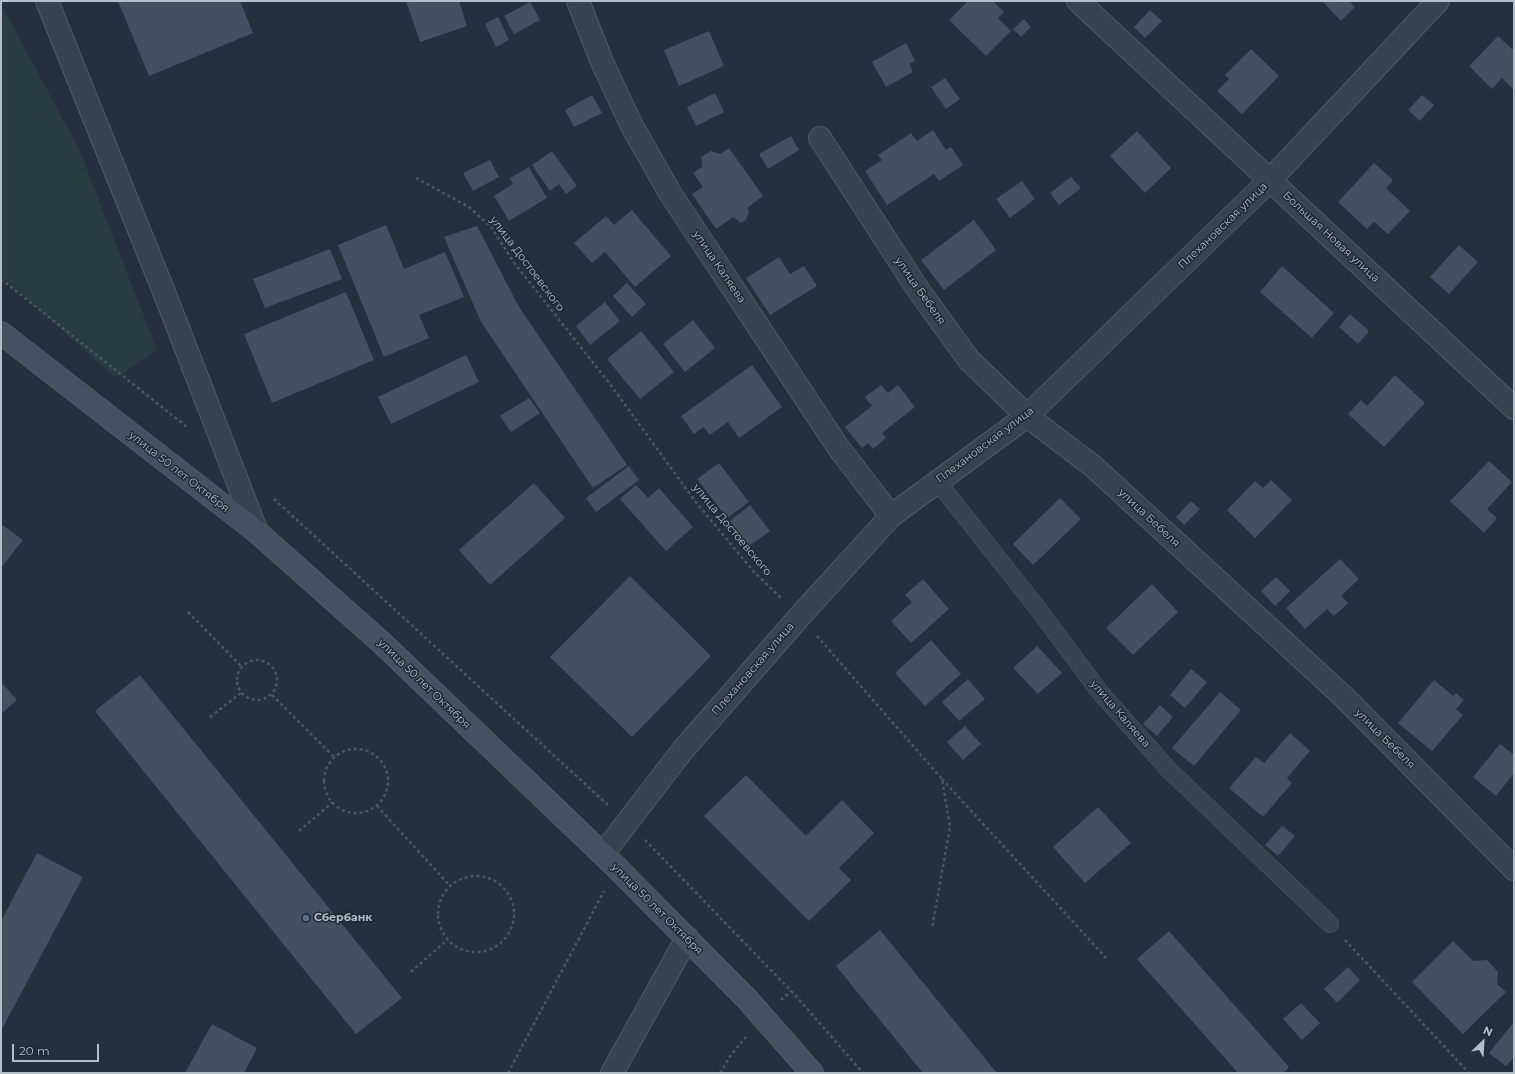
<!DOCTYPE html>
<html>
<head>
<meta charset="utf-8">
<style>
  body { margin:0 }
  #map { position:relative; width:1515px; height:1074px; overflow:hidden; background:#252f40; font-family:Montserrat,sans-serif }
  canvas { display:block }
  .frame { position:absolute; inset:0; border:2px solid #b6bdca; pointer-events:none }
  .north { position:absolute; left:1463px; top:1022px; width:40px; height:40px; -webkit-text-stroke:3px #1e2735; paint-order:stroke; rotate:25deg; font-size:11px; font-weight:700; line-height:16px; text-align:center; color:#b6bdca }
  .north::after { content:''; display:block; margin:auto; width:14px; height:18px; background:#b6bdca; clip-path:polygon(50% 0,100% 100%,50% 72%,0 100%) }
  .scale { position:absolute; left:12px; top:1044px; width:87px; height:18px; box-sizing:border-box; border:2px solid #b6bdca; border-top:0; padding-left:5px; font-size:12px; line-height:14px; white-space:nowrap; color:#b6bdca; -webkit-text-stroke:3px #1e2735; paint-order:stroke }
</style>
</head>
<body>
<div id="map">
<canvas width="1515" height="1074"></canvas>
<div class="frame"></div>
<div class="north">N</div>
<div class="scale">20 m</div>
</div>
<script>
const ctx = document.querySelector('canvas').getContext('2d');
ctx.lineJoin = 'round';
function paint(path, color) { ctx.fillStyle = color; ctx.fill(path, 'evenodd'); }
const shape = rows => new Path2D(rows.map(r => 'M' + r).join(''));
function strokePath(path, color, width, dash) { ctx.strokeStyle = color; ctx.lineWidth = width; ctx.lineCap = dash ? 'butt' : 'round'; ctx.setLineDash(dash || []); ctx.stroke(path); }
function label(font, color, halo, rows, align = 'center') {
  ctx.font = font + ' Montserrat,sans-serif'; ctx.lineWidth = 3; ctx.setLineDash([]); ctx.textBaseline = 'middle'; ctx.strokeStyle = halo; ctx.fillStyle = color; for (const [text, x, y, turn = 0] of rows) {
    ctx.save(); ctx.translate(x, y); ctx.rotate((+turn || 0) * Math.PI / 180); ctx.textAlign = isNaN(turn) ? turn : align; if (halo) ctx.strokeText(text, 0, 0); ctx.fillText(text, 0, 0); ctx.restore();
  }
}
const green = shape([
  [1,4,80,151,157,350,116,378,1,276]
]);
const building = shape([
  [118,1,240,1,253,33,149,76],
  [406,1,459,1,467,26,420,42],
  [968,1,993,1,1004,12,998,18,1011,31,986,56,949,20],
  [1322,1,1349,1,1355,7,1341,21],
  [530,2,540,20,514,34,504,16],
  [1150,10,1162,21,1145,38,1134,27],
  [498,17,509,40,496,47,485,24],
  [1024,19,1031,27,1021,37,1013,29],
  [709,31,724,66,679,86,664,50],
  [1498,36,1514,51,1514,90,1502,78,1492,89,1469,66],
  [906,43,915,61,909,64,913,72,886,87,872,62],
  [1251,49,1279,76,1242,114,1217,91,1229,79,1225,75],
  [945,78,960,99,946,109,931,87],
  [715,93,724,112,696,126,687,107],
  [592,95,602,113,574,127,565,110],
  [1422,95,1434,105,1420,121,1408,110],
  [933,130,946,150,951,147,963,165,939,181,934,174,887,205,865,171,882,160,878,155,911,133,917,141],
  [1137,131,1171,168,1145,193,1110,156],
  [791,136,799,150,768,169,759,154],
  [729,148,763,196,747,208,749,211,746,220,741,223,733,217,716,229,692,194,703,187,693,173,702,167,701,157,711,151,720,154],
  [552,151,577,186,566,194,559,184,550,191,532,165],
  [490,160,499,177,473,191,463,173],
  [1374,163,1393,180,1386,188,1410,211,1388,234,1374,222,1367,229,1338,202],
  [529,167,547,198,509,221,494,196,513,184,510,178],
  [1071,177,1081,188,1059,205,1050,193],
  [1022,181,1035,199,1010,218,996,199],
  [632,210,671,256,635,287,605,252,592,263,574,243,606,216,614,225],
  [974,220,996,250,944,290,921,260],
  [386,225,404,269,445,252,464,297,419,315,429,338,384,357,338,245],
  [477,226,519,307,627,465,593,488,481,322,444,237],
  [1459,245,1478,262,1449,294,1430,277],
  [330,249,342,279,265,308,253,279],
  [779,257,790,274,804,266,817,286,770,315,746,278],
  [1282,266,1334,313,1312,338,1260,292],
  [627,283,646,304,632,317,613,296],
  [346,292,374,360,272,403,244,334],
  [605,302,620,321,590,345,576,326],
  [1350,314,1369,331,1358,344,1339,327],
  [693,320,715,348,685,372,663,344],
  [641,331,674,372,640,399,607,359],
  [466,355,479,382,391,424,378,397],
  [752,365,782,407,739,438,728,422,710,435,704,427,694,434,681,416],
  [1395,375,1425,403,1384,447,1348,414,1361,400,1367,406],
  [881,385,888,393,898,385,915,407,882,433,886,438,873,449,868,443,862,448,845,427,872,406,865,397],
  [529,398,540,413,511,432,500,416],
  [1489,461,1512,482,1487,509,1497,518,1484,533,1450,501],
  [719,463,749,502,727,518,697,479],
  [629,466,639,480,596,512,586,498],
  [1271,480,1292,500,1255,538,1227,510,1255,481,1263,488],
  [534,483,565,518,490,585,459,550],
  [636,485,648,498,659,488,693,527,666,551,620,499],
  [1060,498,1081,519,1033,565,1013,544],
  [1191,501,1200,509,1184,525,1176,517],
  [750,505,770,531,749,546,730,521],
  [1,524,23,540,1,568],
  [1340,559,1359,579,1341,596,1348,603,1334,616,1327,609,1305,629,1286,608],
  [630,576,711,656,632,737,550,657],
  [1276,577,1290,591,1275,606,1261,591],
  [923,579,949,609,911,643,891,621,912,602,905,595],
  [1152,584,1178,612,1133,655,1106,628],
  [931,640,961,674,925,706,895,673],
  [1037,646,1062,673,1038,694,1013,668],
  [1191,669,1207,682,1185,708,1170,695],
  [140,675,402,998,356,1034,95,711],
  [968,679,985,699,959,721,942,702],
  [1434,680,1453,696,1456,693,1464,700,1456,709,1463,715,1432,751,1398,723],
  [2,683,17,700,1,714,1,684],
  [1220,692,1241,710,1194,766,1172,748],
  [1160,705,1173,717,1157,736,1143,724],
  [965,726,981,744,963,760,947,742],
  [1290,733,1310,751,1287,778,1292,783,1263,817,1229,788,1256,757,1264,763],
  [1500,744,1514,755,1514,773,1496,796,1473,777],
  [746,775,806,836,842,800,874,833,839,868,851,880,809,921,704,816],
  [1098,807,1131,843,1085,883,1053,847],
  [1282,826,1295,836,1278,856,1265,845],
  [37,853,83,877,1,1031,1,921],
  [880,930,997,1073,923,1073,836,966],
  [1169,931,1289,1067,1283,1073,1238,1073,1137,959],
  [1453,941,1473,961,1487,960,1498,972,1497,984,1506,992,1463,1034,1412,982],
  [1348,967,1360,980,1337,1003,1324,989],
  [1301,1003,1320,1023,1302,1040,1283,1019],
  [1514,1022,1514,1057,1506,1066,1489,1053],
  [212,1024,257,1048,244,1073,185,1073]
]);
const path = shape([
  [416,178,469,207,491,227,515,264,610,384,695,501,754,572,781,598],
  [1,279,187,427],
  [274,499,608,805],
  [188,612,242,667],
  [817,636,942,779,950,827,932,928],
  '237 680a20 20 0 1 1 40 0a20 20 0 1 1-40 0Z',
  [272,695,335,758],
  [210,717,241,693],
  '324 781a32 32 0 1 1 64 0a32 32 0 1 1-64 0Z',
  [942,779,1108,960],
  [377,806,450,886],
  [299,831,333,802],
  [645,840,796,996,863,1073],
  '438 914a38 38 0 1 1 76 0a38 38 0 1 1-76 0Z',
  [1345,940,1469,1073],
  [411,972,447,940],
  [781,1000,791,991],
  [508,1073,604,891],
  [720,1073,731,1055,746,1037]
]);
const service = shape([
  [937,481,1039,610,1099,691,1168,769,1330,924]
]);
const minor = shape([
  [578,1,602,62,632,126,670,193,838,447,891,516],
  [1078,1,1514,408],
  [820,138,917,288,969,360,1027,416,1094,467,1345,698,1514,869],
  [603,854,682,751,800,616,891,516,1027,416,1270,180,1438,1]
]);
const tertiary = shape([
  [47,1,168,302,257,532],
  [612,1073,687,938]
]);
const secondary = shape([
  [1,333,257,532,383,644,616,867,747,999,812,1073]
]);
const markers = [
  [306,918,4,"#5c6f8a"]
];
const streetNames = [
  ["Плехановская улица",1223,226,-44],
  ["Большая Новая улица",1331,237,43],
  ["улица Достоевского",527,264,53],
  ["улица Каляева",719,267,56],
  ["улица Бебеля",920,291,55],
  ["Плехановская улица",985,445,-37],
  ["улица 50 лет Октября",179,472,38],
  ["улица Бебеля",1149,518,43],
  ["улица Достоевского",732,530,50],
  ["Плехановская улица",753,669,-49],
  ["улица 50 лет Октября",424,684,44],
  ["улица Каляева",1120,714,49],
  ["улица Бебеля",1385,739,45],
  ["улица 50 лет Октября",657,909,45]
];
const poiNames = [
  ["Сбербанк",314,918]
];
paint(green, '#273d41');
paint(building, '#444f62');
strokePath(service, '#515a67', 18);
strokePath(minor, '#515a67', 24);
strokePath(tertiary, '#515a67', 24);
strokePath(secondary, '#515a67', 24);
strokePath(path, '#455a5e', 2.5, [3, 3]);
strokePath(service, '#394250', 17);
strokePath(minor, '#394250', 22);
strokePath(tertiary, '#394250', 22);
strokePath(secondary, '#475063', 22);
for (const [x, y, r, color] of markers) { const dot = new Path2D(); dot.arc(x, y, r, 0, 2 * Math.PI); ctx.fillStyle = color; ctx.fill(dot); strokePath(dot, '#1e2735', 1.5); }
label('11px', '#b6bdca', '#1e2735', streetNames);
label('bold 11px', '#b6bdca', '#1e2735', poiNames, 'left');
</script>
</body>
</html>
